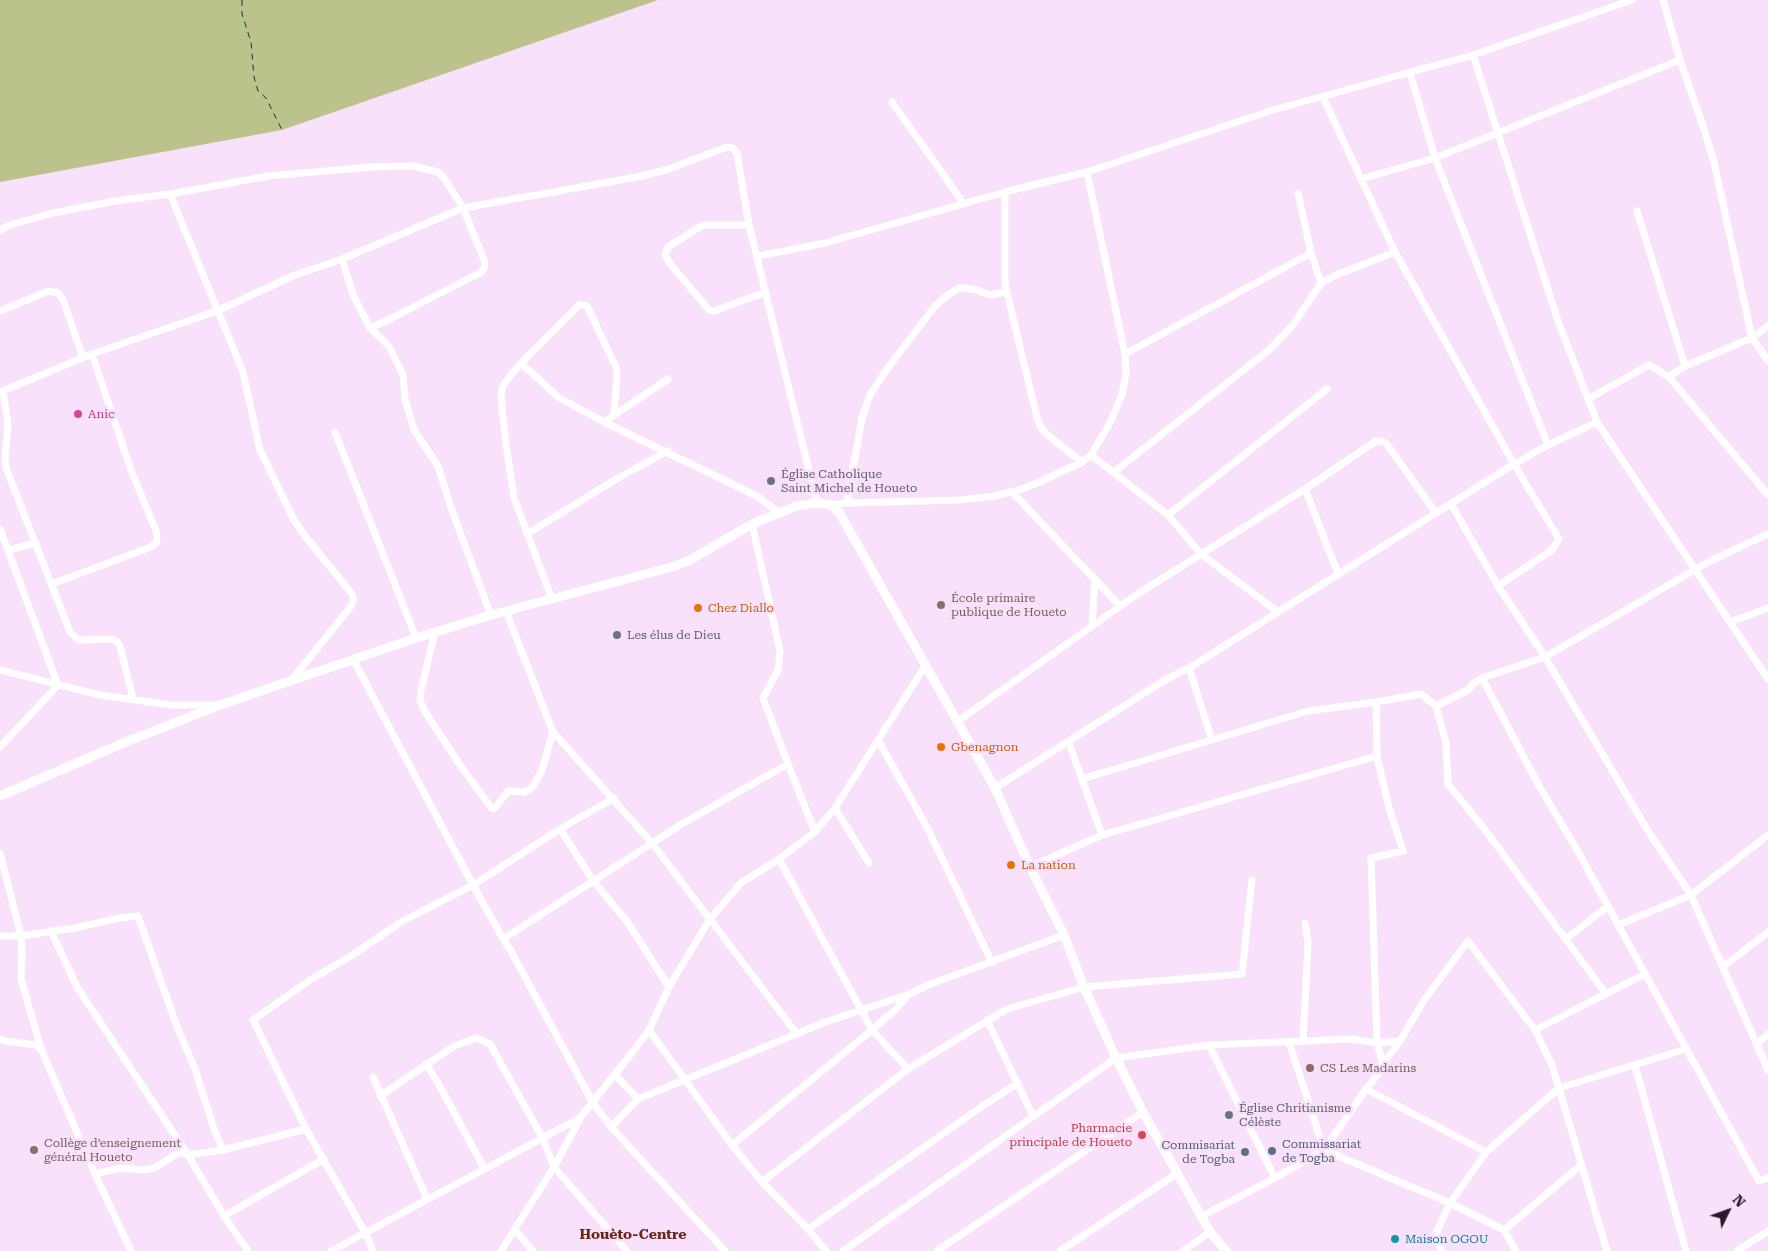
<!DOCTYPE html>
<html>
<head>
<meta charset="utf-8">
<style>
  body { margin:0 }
  #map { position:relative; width:1768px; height:1251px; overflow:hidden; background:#fae1fb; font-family:"Roboto Serif",serif }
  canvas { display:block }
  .north { position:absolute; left:1703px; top:1186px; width:50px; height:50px; -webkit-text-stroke:4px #fae1fb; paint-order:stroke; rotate:48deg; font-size:14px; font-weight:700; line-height:20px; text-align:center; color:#251c25 }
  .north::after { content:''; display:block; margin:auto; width:18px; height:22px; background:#251c25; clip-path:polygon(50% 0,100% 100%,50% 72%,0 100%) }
</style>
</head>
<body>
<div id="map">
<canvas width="1768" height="1251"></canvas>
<div class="north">N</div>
</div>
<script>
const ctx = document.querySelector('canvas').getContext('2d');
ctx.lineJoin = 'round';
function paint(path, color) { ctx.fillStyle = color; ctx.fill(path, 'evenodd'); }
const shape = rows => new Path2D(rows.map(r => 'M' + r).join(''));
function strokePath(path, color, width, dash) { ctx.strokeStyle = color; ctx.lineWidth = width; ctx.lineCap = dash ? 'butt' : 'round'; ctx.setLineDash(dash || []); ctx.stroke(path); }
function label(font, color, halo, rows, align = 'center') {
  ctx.font = font + ' "Roboto Serif",serif'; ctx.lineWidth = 5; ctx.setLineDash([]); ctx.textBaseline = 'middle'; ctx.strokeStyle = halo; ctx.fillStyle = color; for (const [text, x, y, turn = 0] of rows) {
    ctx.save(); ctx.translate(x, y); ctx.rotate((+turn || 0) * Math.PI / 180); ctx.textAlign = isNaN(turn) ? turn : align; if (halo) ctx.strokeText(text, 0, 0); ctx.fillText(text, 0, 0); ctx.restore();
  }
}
const green = shape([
  [0,0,658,0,282,130,0,182]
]);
const ferry = shape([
  [242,0,242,14,251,42,254,77,258,91,266,98,282,130]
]);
const minor = shape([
  [1663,0,1680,60,1703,126,1714,162,1752,338,1768,361],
  [1473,55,1558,321,1597,422,1768,679],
  [1410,73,1435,158,1548,445],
  [1323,97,1395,252,1514,464,1559,539,1552,550,1498,586],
  [892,102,964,204],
  [1361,179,1435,158,1680,60],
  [1005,192,1005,284,1037,418,1041,428,1050,437,1082,462],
  [1298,193,1311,253,1321,283],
  [170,194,243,372,260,450,294,520,305,536,352,594,353,600,351,606,291,681],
  [1637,211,1685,366],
  [749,225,703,225,668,247,665,255,672,266,709,310,714,311,766,292],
  [0,230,13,224,53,213,115,201,170,194,268,176,371,167,413,166,438,172,444,178,463,208,484,260,485,267,480,273,388,320,370,328],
  [758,256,825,243,1005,192,1087,172,1273,110,1473,55,1632,0],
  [342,259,353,295,370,328,389,346,403,375,405,399,414,430,438,466,451,508,491,615],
  [0,311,49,291,58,293,63,299,83,358],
  [1125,354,1311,253],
  [521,363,558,397,604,422,757,496,778,512],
  [1669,377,1768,495],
  [3,391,8,425,5,458,6,468,70,632,74,636,79,640,112,639,117,642,120,646,133,699],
  [0,392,92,354,217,311,295,275,342,259,463,208,637,177,666,170,727,147,733,148,737,153,749,225,817,503],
  [1588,399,1649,365,1669,377,1685,366,1752,338,1768,326],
  [604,422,668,379],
  [335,432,416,638],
  [1091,455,1168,515,1201,554,1278,612],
  [1114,472,1269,350,1293,325,1321,283,1336,275,1395,252],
  [1305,489,1338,574],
  [1012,492,1120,606],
  [847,503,862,418,870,395,887,369,935,306,948,295,959,288,964,288,977,290,989,295,1006,292],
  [1451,504,1498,586,1545,657,1648,831,1691,895,1768,1070],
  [832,505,847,503,960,500,995,496,1019,490,1040,482,1082,462,1091,455,1111,421,1122,394,1126,374,1125,354,1087,172],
  [1168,515,1327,389],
  [752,524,780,651,778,670,763,698,788,764,815,832],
  [0,529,58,685,0,747],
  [527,534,618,478,668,451],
  [9,550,36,543],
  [52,584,151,547,157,542,156,531,131,470,92,354],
  [552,599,514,498,506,444,501,397,502,388,507,380,521,363,580,304,587,306,616,367,617,374,614,415],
  [506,611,553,732,652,843,797,1034],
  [1730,622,1768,608],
  [1092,626,1095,580],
  [435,632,421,691,420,700,424,710,460,765,490,806,493,809,496,807,508,791,524,792,529,790,534,785,542,770,553,732],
  [354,661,473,885,503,939,511,951,593,1103,611,1127,725,1251],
  [1189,668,1212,740],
  [0,670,100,695,171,705,215,705],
  [1482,678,1538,784,1576,848,1759,1181,1768,1178],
  [1376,702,1421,694,1436,706],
  [958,721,1136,595,1305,489,1376,441,1380,441,1386,443,1436,513],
  [878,740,928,829,992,963],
  [1069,743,1102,835],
  [1082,779,1308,711,1376,702,1377,756,1389,808,1403,851,1371,858,1377,1043,1383,1064,1379,1073,1366,1089,1324,1150,1275,1178,1202,1216],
  [995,788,1165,680,1189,668,1514,464,1548,445,1597,422],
  [835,808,869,863],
  [560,829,594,882,626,920,669,987],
  [0,853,21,936,22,954,21,979,41,1049],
  [779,859,872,1030,908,1069],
  [1030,867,1102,835,1377,756],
  [1618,925,1691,895,1768,835],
  [51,931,77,987,188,1155,223,1150],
  [0,936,21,936,74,928,120,918,138,916,176,1024,195,1069,214,1129,223,1150,306,1129,365,1232,373,1251],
  [503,939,685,822,788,764],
  [1566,939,1608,906],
  [1723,967,1768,932],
  [1606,994,1486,831,1448,784,1446,743,1436,706,1468,690,1473,684,1482,678,1545,657,1710,561,1768,534],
  [987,1020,1033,1116],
  [649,1030,732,1145,762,1182,808,1229,826,1251],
  [1535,1030,1645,974],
  [0,1039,5,1041,36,1045,41,1049,95,1174,131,1251],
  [1289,1042,1324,1150,1450,1203,1504,1230,1516,1251],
  [1303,1042,1308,943,1305,923],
  [1757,1044,1768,1034],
  [1209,1045,1275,1178],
  [426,1064,438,1083,484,1168],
  [1383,1064,1400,1041,1425,999,1468,941,1535,1030,1552,1065,1607,1251],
  [1635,1065,1686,1251],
  [615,1075,638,1099],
  [373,1077,427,1199],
  [1366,1089,1486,1152],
  [380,1096,454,1046,476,1038,490,1044,542,1137,554,1167,627,1251],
  [611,1127,638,1099,828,1021,907,995],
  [306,1129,253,1020,310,980,351,956,401,922,473,885,560,829,614,798],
  [732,1145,872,1030,896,1009,908,995,928,985,1064,935],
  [95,1174,120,1168,144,1170,154,1168,180,1152,188,1155,224,1216,248,1251],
  [762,1182,908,1069,1007,1009,1084,987,1242,974,1252,880],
  [224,1216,324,1159],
  [808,1229,981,1107,1018,1083],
  [515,1230,533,1251],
  [1504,1230,1581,1165],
  [331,1251,580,1118,631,1054,649,1030,669,987,710,919,741,883,779,859,815,832,835,808,925,666],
  [501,1251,554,1167,580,1119],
  [843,1251,1116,1058,1209,1045,1351,1039,1377,1043,1400,1041],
  [937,1251,1143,1112],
  [1060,1251,1178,1173],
  [1183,1251,1210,1232],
  [1441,1251,1436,1233,1450,1203,1486,1152,1559,1088,1686,1049],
  [1737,1251,1768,1231]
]);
const tertiary = shape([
  [0,796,128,741,220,705,416,638,491,615,668,568,688,561,752,524,796,506,817,503,832,505,840,514,995,788,1030,867,1064,935,1084,987,1116,1058,1143,1112,1210,1232,1226,1251]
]);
const markers = [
  [78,414,5,"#d1479c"],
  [771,481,5,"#6b7280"],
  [941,605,5,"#8d6e63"],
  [698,608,5,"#e8710a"],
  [617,635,5,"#6b7280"],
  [941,747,5,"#e8710a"],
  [1011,865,5,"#e8710a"],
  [1310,1068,5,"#8d6e63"],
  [1229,1115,5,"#6b7280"],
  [1142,1135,5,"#e0444e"],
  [34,1150,5,"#8d6e63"],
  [1272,1151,5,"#5c6f8a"],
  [1245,1152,5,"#5c6f8a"],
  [1395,1239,5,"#0f9aa8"]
];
const hotelNames = [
  ["Anic",88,414]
];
const worshipNames = [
  ["Église Catholique",781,474],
  ["Saint Michel de Houeto",781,488],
  ["Les élus de Dieu",627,635],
  ["Église Chritianisme",1239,1108],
  ["Célèste",1239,1122]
];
const educationNames = [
  ["École primaire",951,598],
  ["publique de Houeto",951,612],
  ["CS Les Madarins",1320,1068],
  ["Collège d’enseignement",44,1143],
  ["général Houeto",44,1157]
];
const foodNames = [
  ["Chez Diallo",708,608],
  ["Gbenagnon",951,747],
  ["La nation",1021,865]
];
const healthNames = [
  ["Pharmacie",1132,1128],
  ["principale de Houeto",1132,1142]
];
const serviceNames = [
  ["Commissariat",1282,1144],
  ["de Togba",1282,1158],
  ["Commisariat",1235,1145,"right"],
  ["de Togba",1235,1159,"right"]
];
const cultureNames = [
  ["Maison OGOU",1405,1239]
];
const neighbourhoodNames = [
  ["Houèto-Centre",633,1235]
];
paint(green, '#bcc28c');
strokePath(ferry, '#093642', 1, [6, 5]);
strokePath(minor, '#fff', 7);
strokePath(tertiary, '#fff', 9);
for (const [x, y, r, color] of markers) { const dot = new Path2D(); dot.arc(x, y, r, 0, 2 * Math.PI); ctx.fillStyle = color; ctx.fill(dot); strokePath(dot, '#fae1fb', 2); }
label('12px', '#b23c85', '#fae1fb', hotelNames, 'left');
label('12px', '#5b616d', '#fae1fb', worshipNames, 'left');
label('12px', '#785e54', '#fae1fb', educationNames, 'left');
label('12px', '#c56008', '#fae1fb', foodNames, 'left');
label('12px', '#be3a42', '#fae1fb', healthNames, 'right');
label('12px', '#4e5e75', '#fae1fb', serviceNames, 'left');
label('12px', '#0d838f', '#fae1fb', cultureNames, 'left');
label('bold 14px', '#692617', '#fae1fb', neighbourhoodNames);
</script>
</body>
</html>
